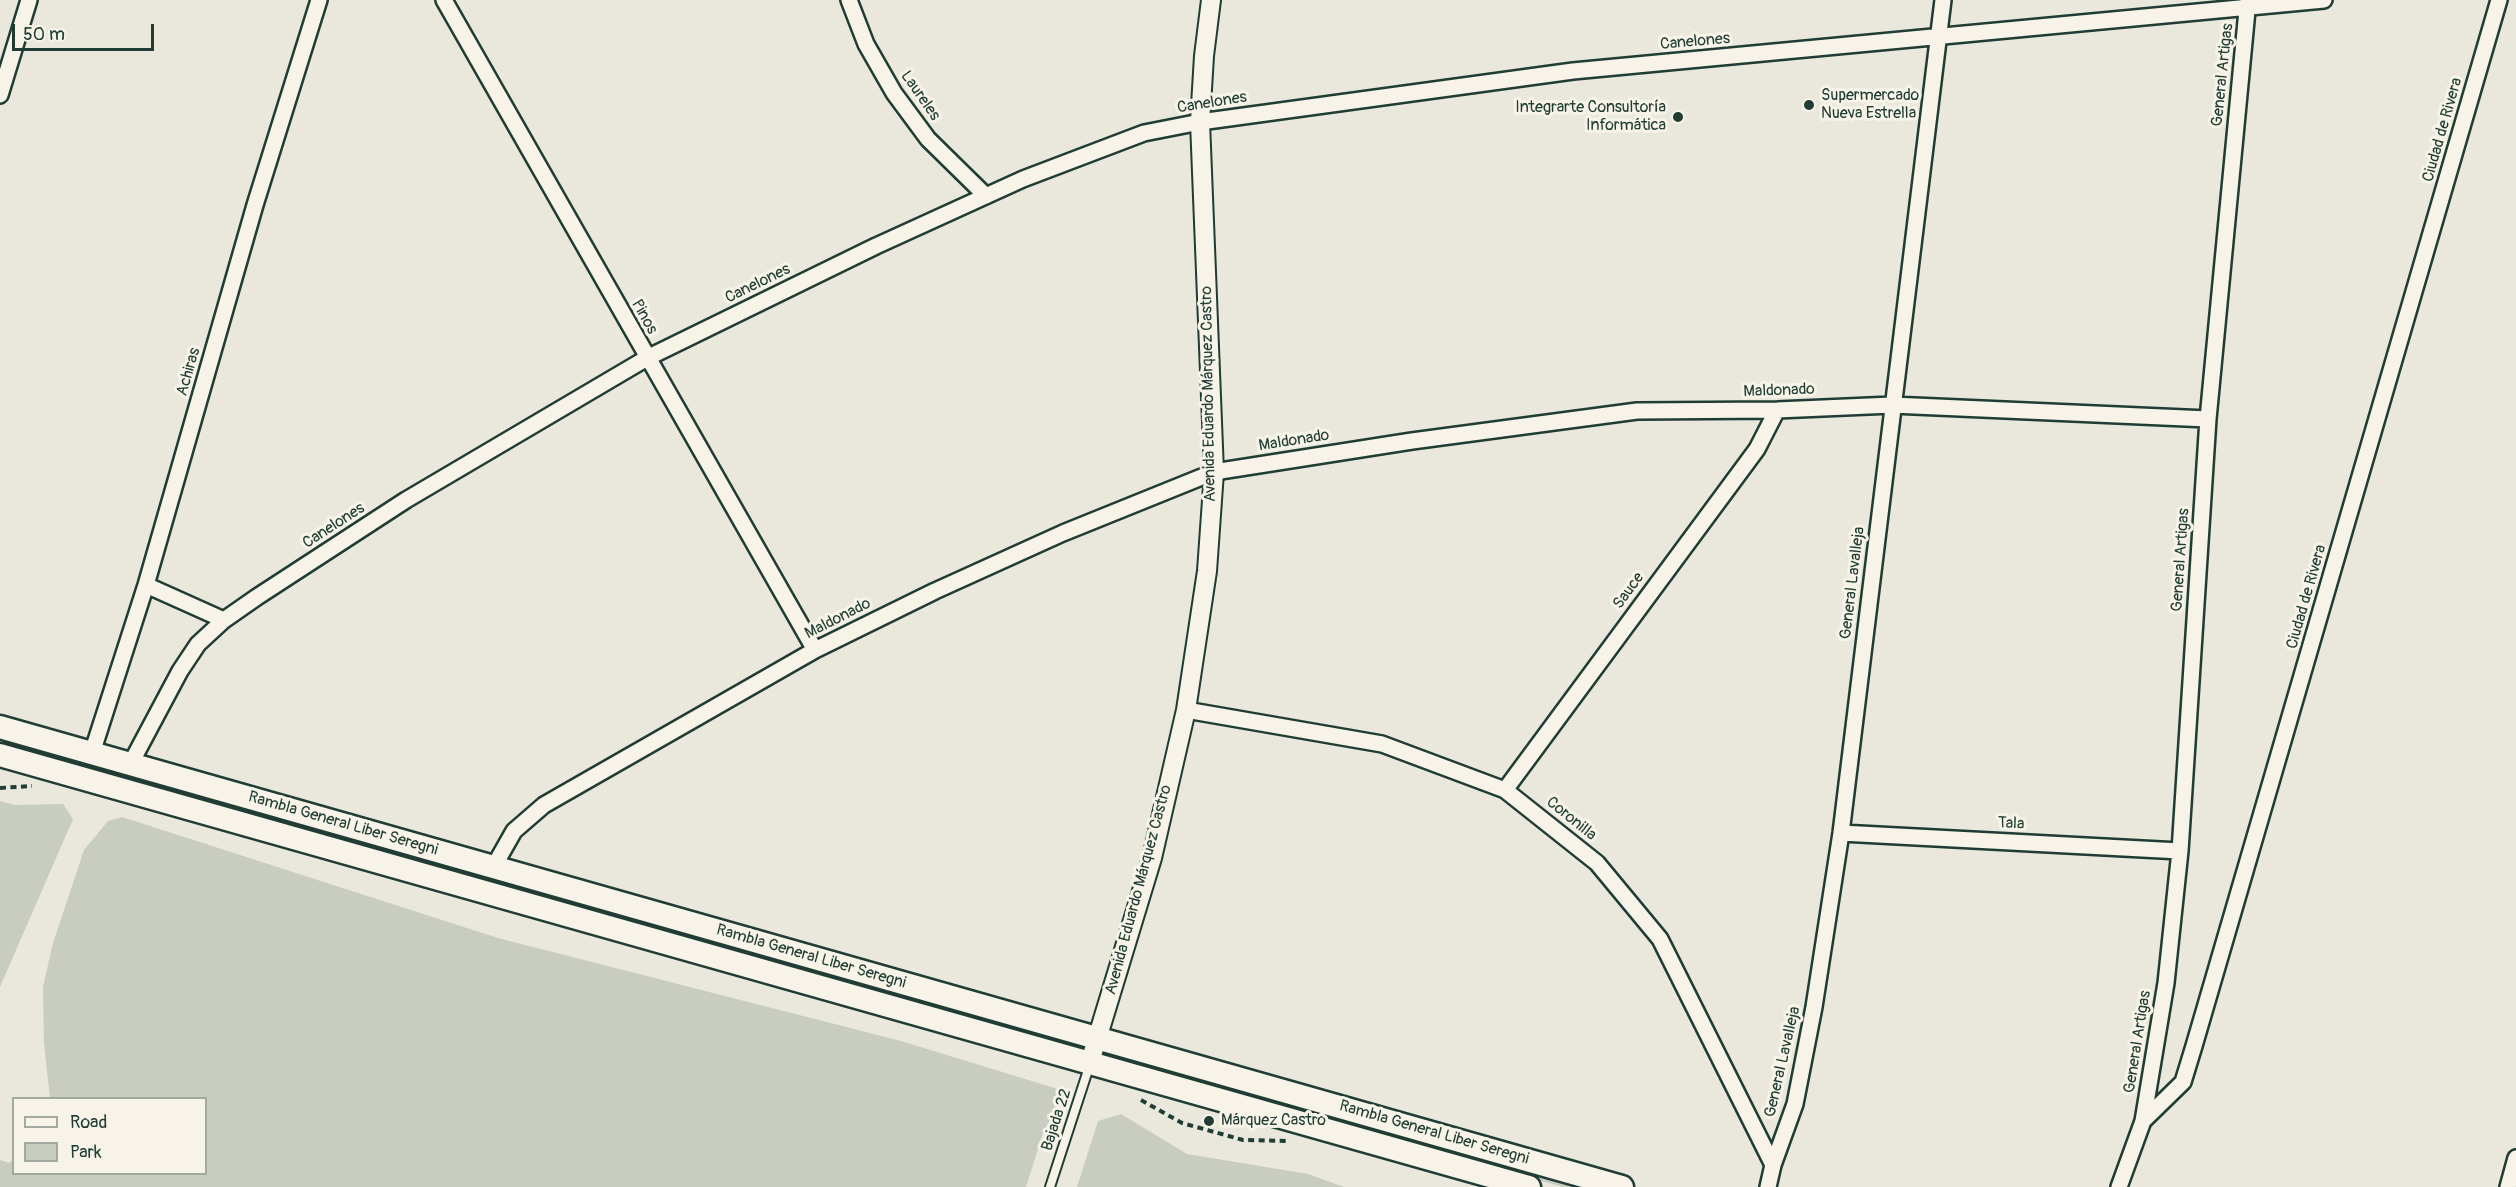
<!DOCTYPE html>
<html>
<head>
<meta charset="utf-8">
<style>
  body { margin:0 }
  #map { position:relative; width:2516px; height:1187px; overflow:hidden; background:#eae8dd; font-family:Pangolin,sans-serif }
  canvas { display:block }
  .legend { position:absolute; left:12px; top:1097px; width:195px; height:78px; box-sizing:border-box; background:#f7f3e8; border:2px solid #a1aaa0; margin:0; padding:8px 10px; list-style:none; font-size:18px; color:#1f3d34 }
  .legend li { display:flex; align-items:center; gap:12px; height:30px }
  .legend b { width:30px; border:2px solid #a1aaa0 }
  .scale { position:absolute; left:12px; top:24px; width:142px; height:27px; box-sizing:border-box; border:3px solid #1f3d34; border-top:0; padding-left:8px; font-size:18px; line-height:21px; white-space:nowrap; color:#1f3d34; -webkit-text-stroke:4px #f7f3e8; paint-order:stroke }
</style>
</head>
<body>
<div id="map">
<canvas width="2516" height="1187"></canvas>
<ul class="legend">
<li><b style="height:8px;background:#f7f3e8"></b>Road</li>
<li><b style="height:16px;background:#c8ccc1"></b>Park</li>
</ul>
<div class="scale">50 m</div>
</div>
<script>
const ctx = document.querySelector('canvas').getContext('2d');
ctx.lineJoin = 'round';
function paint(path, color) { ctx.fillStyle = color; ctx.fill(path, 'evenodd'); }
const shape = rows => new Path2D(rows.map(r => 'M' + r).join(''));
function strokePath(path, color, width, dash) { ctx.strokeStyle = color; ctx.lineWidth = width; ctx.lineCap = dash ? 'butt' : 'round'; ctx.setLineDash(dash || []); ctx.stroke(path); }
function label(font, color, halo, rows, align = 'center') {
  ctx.font = font + ' Pangolin,sans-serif'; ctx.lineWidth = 6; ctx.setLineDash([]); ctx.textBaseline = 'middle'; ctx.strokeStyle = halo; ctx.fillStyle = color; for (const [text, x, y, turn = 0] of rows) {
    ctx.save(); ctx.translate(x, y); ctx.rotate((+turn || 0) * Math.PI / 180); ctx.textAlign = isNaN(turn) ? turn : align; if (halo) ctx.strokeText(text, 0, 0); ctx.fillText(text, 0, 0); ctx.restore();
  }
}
const green = shape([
  [0,736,928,999,892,997,0,745],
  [0,801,15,805,63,804,73,819,0,987],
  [122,817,498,938,901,1041,1061,1090,1062,1105,1044,1130,1026,1187,0,1187,0,1160,9,1163,13,1160,14,1174,206,1174,206,1098,50,1098,44,1043,43,987,53,943,84,850,108,821],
  [1123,1055,1594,1187,1563,1187,1124,1063,1122,1060],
  [1121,1114,1187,1154,1308,1174,1344,1187,1077,1187,1098,1121]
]);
const path = shape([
  [0,788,32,786],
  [1141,1100,1182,1123,1243,1140,1287,1141]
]);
const service = shape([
  [1050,1187,1090,1064]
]);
const minor = shape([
  [444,0,815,650],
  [849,0,866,44,894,93,928,139,986,196],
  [0,95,29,0],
  [146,585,224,620],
  [1186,710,1382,744,1505,790,1597,863,1660,939,1773,1165],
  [92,753,146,585,255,205,319,0],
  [131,763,180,671,198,644,224,620,257,597,406,500,647,358,876,246,1023,179,1144,133,1200,122,1573,71,2324,0],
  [1505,790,1757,449,1777,410],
  [1841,833,2180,851],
  [493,868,514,831,544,805,815,650,935,591,1063,533,1214,472,1412,441,1637,411,1777,410,1892,405,2208,419],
  [2143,1121,2166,983,2180,851,2208,419,2248,0],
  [1768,1187,1773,1165,1795,1104,1814,1007,1841,833,1943,0],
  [2119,1187,2143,1121,2183,1082,2194,1046,2499,0],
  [2508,1187,2516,1158]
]);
const tertiary = shape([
  [1090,1062,1152,858,1186,710,1207,571,1214,472,1200,122,1204,56,1211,0]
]);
const primary = shape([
  [0,727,1622,1187],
  [0,755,1529,1187]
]);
const markers = [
  [1809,105,6,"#1f3d34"],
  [1678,117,6,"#1f3d34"],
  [1209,1121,6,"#1f3d34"]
];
const streetNames = [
  ["Canelones",1695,42,-5],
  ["General Artigas",2223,75,-84],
  ["Laureles",920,96,55],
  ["Canelones",1212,103,-9],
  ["Ciudad de Rivera",2443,130,-74],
  ["Canelones",758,284,-26],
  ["Pinos",644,317,61],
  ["Achiras",189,372,-74],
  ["Maldonado",1779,391,-2],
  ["Avenida Eduardo Márquez Castro",1209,394,-91],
  ["Maldonado",1294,441,-9],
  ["Canelones",334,526,-33],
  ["General Artigas",2181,560,-86],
  ["General Lavalleja",1853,583,-83],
  ["Sauce",1629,591,-54],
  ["Ciudad de Rivera",2307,597,-74],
  ["Maldonado",838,619,-27],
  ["Coronilla",1571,819,39],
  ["Rambla General Liber Seregni",343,824,16],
  ["Tala",2011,824,3],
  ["Avenida Eduardo Márquez Castro",1139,890,-75],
  ["Rambla General Liber Seregni",811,957,16],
  ["General Artigas",2138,1042,-81],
  ["General Lavalleja",1783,1062,-77],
  ["Bajada 22",1057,1120,-72],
  ["Rambla General Liber Seregni",1434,1133,16]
];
const poiNames = [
  ["Supermercado",1821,96],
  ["Nueva Estrella",1821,114],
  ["Integrarte Consultoría",1666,108,"right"],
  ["Informática",1666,126,"right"],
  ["Márquez Castro",1221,1121]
];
paint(green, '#c8ccc1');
strokePath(service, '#1f3d34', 12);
strokePath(minor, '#1f3d34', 20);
strokePath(tertiary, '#1f3d34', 22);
strokePath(primary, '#1f3d34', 27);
strokePath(path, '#1f3d34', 4, [6, 4.5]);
strokePath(service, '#f7f3e8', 8);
strokePath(minor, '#f7f3e8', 15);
strokePath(tertiary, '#f7f3e8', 18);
strokePath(primary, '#f7f3e8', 22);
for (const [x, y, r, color] of markers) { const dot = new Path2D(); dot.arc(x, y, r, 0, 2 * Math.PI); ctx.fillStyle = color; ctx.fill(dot); strokePath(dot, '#f7f3e8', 2); }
label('16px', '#1f3d34', '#f7f3e8', streetNames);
label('16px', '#1f3d34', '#f7f3e8', poiNames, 'left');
</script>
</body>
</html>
